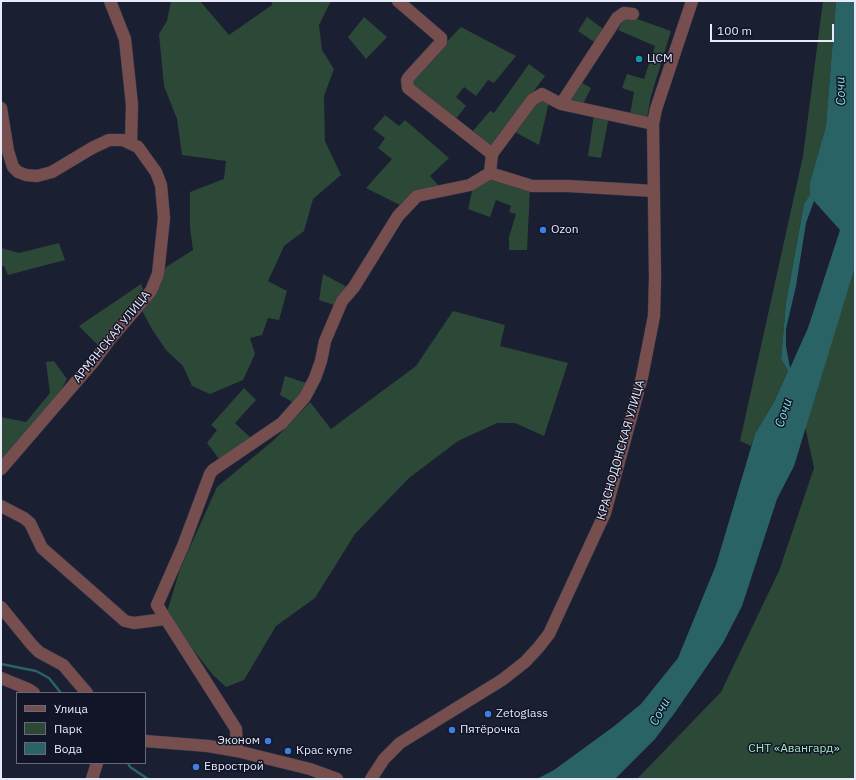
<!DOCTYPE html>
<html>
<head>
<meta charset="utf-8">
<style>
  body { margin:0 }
  #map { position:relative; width:856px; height:780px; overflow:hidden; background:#1b1f32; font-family:"IBM Plex Sans",sans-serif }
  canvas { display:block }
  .frame { position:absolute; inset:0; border:2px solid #e7eaf8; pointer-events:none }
  .legend { position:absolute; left:16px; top:692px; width:130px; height:72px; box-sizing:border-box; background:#121528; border:1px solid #676a7b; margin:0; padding:5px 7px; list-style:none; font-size:12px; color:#e7eaf8 }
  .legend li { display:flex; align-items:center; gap:8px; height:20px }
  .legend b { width:20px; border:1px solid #676a7b }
  .scale { position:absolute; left:710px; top:24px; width:124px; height:18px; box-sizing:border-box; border:2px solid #e7eaf8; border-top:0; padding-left:5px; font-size:12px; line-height:14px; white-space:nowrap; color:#e7eaf8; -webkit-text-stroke:3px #121528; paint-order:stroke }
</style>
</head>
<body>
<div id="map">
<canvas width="856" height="780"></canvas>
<div class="frame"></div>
<ul class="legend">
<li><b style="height:5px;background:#764e4e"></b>Улица</li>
<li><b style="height:11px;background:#2c4837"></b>Парк</li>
<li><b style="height:11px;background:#2a6366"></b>Вода</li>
</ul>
<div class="scale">100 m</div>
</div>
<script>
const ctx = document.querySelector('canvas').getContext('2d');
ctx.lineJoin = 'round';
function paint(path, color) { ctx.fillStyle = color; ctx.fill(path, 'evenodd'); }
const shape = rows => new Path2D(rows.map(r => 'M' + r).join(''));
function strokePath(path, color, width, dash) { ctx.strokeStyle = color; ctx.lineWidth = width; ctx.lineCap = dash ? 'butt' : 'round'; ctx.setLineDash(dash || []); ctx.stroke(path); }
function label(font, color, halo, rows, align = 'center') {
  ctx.font = font + ' "IBM Plex Sans",sans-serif'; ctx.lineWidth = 3; ctx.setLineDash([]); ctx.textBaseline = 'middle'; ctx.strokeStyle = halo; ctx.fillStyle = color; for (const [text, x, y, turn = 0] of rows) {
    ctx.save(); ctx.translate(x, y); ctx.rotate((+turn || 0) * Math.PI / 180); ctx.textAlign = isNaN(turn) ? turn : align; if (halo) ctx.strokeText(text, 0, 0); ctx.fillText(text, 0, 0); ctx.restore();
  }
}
const green = shape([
  [171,1,200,1,229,35,272,5,272,1,331,1,319,25,322,50,334,69,324,96,325,141,341,175,313,199,304,231,284,246,276,264,268,281,287,291,279,320,268,318,262,335,250,338,255,354,243,380,210,394,192,386,183,366,166,350,153,331,140,307,155,295,166,267,193,250,190,228,190,192,224,179,226,161,182,155,177,119,164,86,159,34,167,21],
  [823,1,836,1,826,126,810,182,810,196,804,204,786,303,781,359,788,371,774,402,755,434,751,446,740,441,803,156],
  [626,15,671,31,651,96,647,118,630,115,634,92,622,88,627,74,644,79,655,46,618,30],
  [364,17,387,37,366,59,348,37],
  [587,17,606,31,597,44,578,31],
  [461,27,516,56,494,83,488,80,476,96,464,87,456,97,466,106,454,121,411,86,411,78],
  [529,64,545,76,491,149,472,132,490,111,494,113],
  [579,81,591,88,584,102,580,105,566,101],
  [537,99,549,102,539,145,513,131],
  [594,114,609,116,601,158,588,156],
  [385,115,399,126,405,120,449,158,430,176,441,188,404,207,366,188,392,159,378,148,385,138,373,129],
  [490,175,530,189,527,250,509,250,509,237,516,214,509,212,511,206,496,200,490,217,468,209,473,187],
  [59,243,65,260,8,275,4,266,1,266,1,248,19,253],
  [855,267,855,779,637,779,721,692,779,571,814,468,805,426],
  [323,274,349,288,337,306,319,300],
  [141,284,144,292,99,346,79,326],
  [453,311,505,325,500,346,568,363,544,436,515,423,497,423,458,441,409,478,355,534,315,598,276,626,244,680,226,687,213,675,173,624,165,619,180,569,217,487,274,440,310,402,331,429,416,366],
  [54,361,67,379,58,396,1,463,1,417,26,422,50,393,46,362],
  [285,376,309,384,296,404,280,395],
  [244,388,256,400,235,423,254,441,222,463,207,443,217,430,211,425]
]);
const water = shape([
  [836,1,855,1,855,267,794,466,777,499,742,606,723,643,676,711,655,739,615,779,537,779,554,770,613,727,641,704,678,658,716,565,755,434,774,402,788,371,781,359,786,303,804,204,810,195,810,182,826,126],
  [814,201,840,230,808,328,790,368,786,346,786,329,796,286,806,223]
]);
const stream = shape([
  [1,664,36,671,49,678,61,693],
  [128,763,130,767,148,779]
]);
const minor = shape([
  [110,1,125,39,132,105,131,143],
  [398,1,441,38,441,42,409,77,407,80,408,88,492,154],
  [561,104,653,124],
  [1,108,8,151,13,167,18,172,26,175,37,176,52,172,92,148,109,140,123,140,138,147,156,172,161,185,164,218,158,274,151,291,111,338,94,361,1,469],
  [490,173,532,186,568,186,654,191],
  [1,506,24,518,30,523,42,548,125,621,134,623,165,619],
  [1,607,32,645,39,652,63,665,87,693],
  [1,678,28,689,34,693],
  [145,741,208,746,237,751,310,769,337,779],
  [237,751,236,729,157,605,183,546,210,474,213,470,282,423,305,397,315,378,321,361,325,341,342,301,354,287,398,216,417,196,470,185,490,173,492,154,532,100,542,94,561,104,617,18,624,13,633,14],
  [92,779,97,763],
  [371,779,384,759,400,743,502,680,525,662,538,648,549,634,605,513,642,377,654,316,655,278,653,124,656,109,692,1]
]);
const markers = [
  [639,59,4,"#0f9aa8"],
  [543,230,4,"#3f7fe0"],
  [488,714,4,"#3f7fe0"],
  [452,730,4,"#3f7fe0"],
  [268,741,4,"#3f7fe0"],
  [288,751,4,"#3f7fe0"],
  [196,767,4,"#3f7fe0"]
];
const poiNames = [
  ["ЦСМ",647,59],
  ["Ozon",551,230],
  ["Zetoglass",496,714],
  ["Пятёрочка",460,730],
  ["Эконом",260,741,"right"],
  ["Крас купе",296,751],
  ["Еврострой",204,767]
];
const streetNames = [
  ["АРМЯНСКАЯ УЛИЦА",112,337,-51],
  ["КРАСНОДОНСКАЯ УЛИЦА",621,450,-74]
];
const parkNames = [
  ["СНТ «Авангард»",794,749]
];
const waterNames = [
  ["Сочи",841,91,-92],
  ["Сочи",784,413,-72],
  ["Сочи",660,712,-62]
];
paint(green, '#2c4837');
paint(water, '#2a6366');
strokePath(stream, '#2a6366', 2.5);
strokePath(minor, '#383b4e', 13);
strokePath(minor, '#764e4e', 12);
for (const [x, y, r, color] of markers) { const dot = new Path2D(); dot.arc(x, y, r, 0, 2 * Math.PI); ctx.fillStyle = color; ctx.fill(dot); strokePath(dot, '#121528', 1.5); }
label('12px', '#e7eaf8', '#121528', poiNames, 'left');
label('12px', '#e7eaf8', '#121528', streetNames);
label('12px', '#a6e9bf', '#121528', parkNames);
label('italic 13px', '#81dfe3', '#121528', waterNames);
</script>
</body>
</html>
